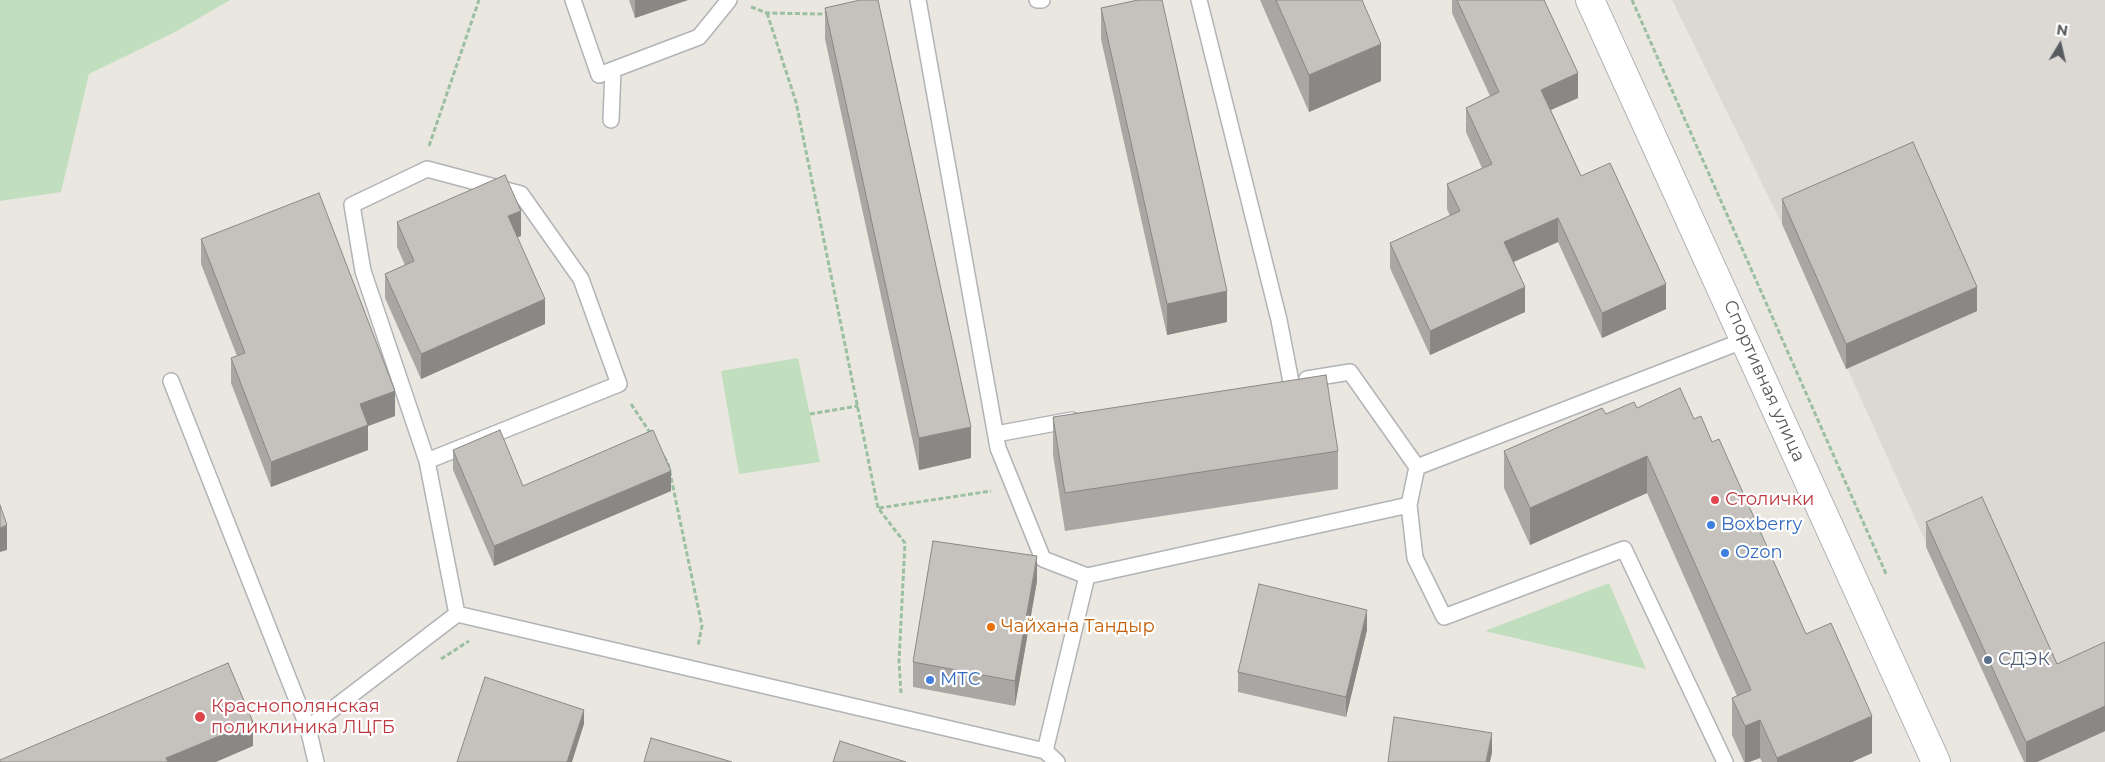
<!DOCTYPE html>
<html>
<head>
<meta charset="utf-8">
<style>
  body { margin:0 }
  #map { position:relative; width:2105px; height:762px; overflow:hidden; background:#eae7e0; font-family:Montserrat,sans-serif }
  canvas { display:block }
  .north { position:absolute; left:2035px; top:20px; width:50px; height:50px; -webkit-text-stroke:4px #fff; paint-order:stroke; rotate:9deg; font-size:14px; font-weight:700; line-height:20px; text-align:center; color:#595c5f }
  .north::after { content:''; display:block; margin:auto; width:18px; height:22px; background:#595c5f; clip-path:polygon(50% 0,100% 100%,50% 72%,0 100%) }
</style>
</head>
<body>
<div id="map">
<canvas width="2105" height="762"></canvas>
<div class="north">N</div>
</div>
<script>
const ctx = document.querySelector('canvas').getContext('2d');
ctx.lineJoin = 'round';
function paint(path, color) { ctx.fillStyle = color; ctx.fill(path, 'evenodd'); }
const shape = rows => new Path2D(rows.map(r => 'M' + r).join(''));
function strokePath(path, color, width, dash) { ctx.strokeStyle = color; ctx.lineWidth = width; ctx.lineCap = dash ? 'butt' : 'round'; ctx.setLineDash(dash || []); ctx.stroke(path); }
function label(font, color, halo, rows, align = 'center') {
  ctx.font = font + ' Montserrat,sans-serif'; ctx.lineWidth = 4.5; ctx.setLineDash([]); ctx.textBaseline = 'middle'; ctx.strokeStyle = halo; ctx.fillStyle = color; for (const [text, x, y, turn = 0] of rows) {
    ctx.save(); ctx.translate(x, y); ctx.rotate((+turn || 0) * Math.PI / 180); ctx.textAlign = isNaN(turn) ? turn : align; if (halo) ctx.strokeText(text, 0, 0); ctx.fillText(text, 0, 0); ctx.restore();
  }
}
const industrial = shape([
  [1672,0,2105,0,2105,762,2025,762,1782,224]
]);
const green = shape([
  [0,0,230,0,177,31,89,74,61,192,0,201],
  [798,358,820,462,739,474,721,371],
  [1609,583,1646,669,1485,631]
]);
const path = shape([
  [1632,0,1887,576],
  [751,7,767,13,821,14,828,12],
  [767,13,796,102,878,508,905,543,899,661,901,693],
  [429,146,479,0],
  [631,404,651,434],
  [810,414,858,406],
  [664,457,668,463,702,626,698,646],
  [879,508,991,491],
  [441,659,469,641]
]);
const service = shape([
  [573,0,599,75,699,37,729,0],
  [918,0,998,448,1043,559,1087,576],
  [1037,0,1042,0],
  [1199,0,1279,320,1291,382],
  [611,120,613,70],
  [171,381,308,728,316,762],
  [996,434,1072,420],
  [427,461,619,384,581,279,521,194,427,169,352,205,363,271,427,461,457,614],
  [1417,467,1745,340],
  [1409,505,1415,558,1444,617,1624,549,1725,762],
  [308,728,457,614,1045,751,1057,762],
  [1045,751,1087,576,1409,505,1417,467,1350,372,1307,379]
]);
const minor = shape([
  [1590,0,1936,762]
]);
const wall = shape([
  [629,0,688,0,635,18],
  [1260,0,1362,0,1381,81,1309,112],
  [1452,0,1544,0,1578,98,1551,110,1581,176,1666,309,1602,338,1558,242,1514,262,1525,312,1430,355,1390,268,1390,243,1450,216,1447,209,1447,184,1482,168,1466,132,1466,108,1490,96,1452,13],
  [825,8,971,458,919,470,825,39],
  [1101,8,1227,322,1167,335,1101,39],
  [1782,199,1977,311,1846,369,1782,224],
  [397,222,521,236,517,237,545,324,421,379,385,298,385,274,405,265,397,247],
  [201,239,395,416,368,426,368,450,271,487,231,383,231,358,237,356,201,264],
  [1637,408,1694,419,1712,442,1806,634,1872,753,1852,762,1762,762,1760,758,1749,762,1744,762,1732,735,1732,698,1737,696,1647,493,1530,545,1504,488,1504,451,1606,414],
  [1053,417,1338,451,1338,489,1065,531,1053,455],
  [453,450,523,486,671,491,494,566,453,470],
  [1926,522,2057,664,2105,642,2105,731,2037,762,2024,762,1926,547],
  [1037,581,1015,706,913,687,913,662],
  [1367,630,1346,717,1238,692,1238,672]
]);
const shadedWall = shape([
  [635,0,688,0,635,18],
  [1381,44,1381,81,1309,112,1309,75],
  [1578,73,1578,98,1541,114,1541,90],
  [521,211,521,236,508,241,508,216],
  [1558,218,1558,242,1504,266,1504,242],
  [1666,284,1666,309,1602,338,1602,313],
  [1525,287,1525,312,1430,355,1430,331],
  [1977,287,1977,311,1846,369,1846,344],
  [1227,291,1227,322,1167,335,1167,304],
  [545,299,545,324,421,379,421,354],
  [395,391,395,416,368,426,368,450,271,487,271,462,360,404],
  [971,427,971,458,919,470,919,438],
  [1647,456,1647,493,1530,545,1530,508],
  [671,471,671,491,494,566,494,546],
  [7,525,7,550,0,552,0,528],
  [1037,556,1037,581,1015,706,1015,681],
  [1367,610,1367,630,1346,717,1346,697],
  [2105,706,2105,731,2037,762,2026,762,2026,742],
  [584,710,584,724,572,762,567,762],
  [1872,716,1872,753,1852,762,1777,762,1777,758],
  [1760,720,1760,758,1749,762,1745,762,1745,726],
  [253,722,253,746,216,762,166,762,166,758],
  [1492,733,1492,753,1490,762,1486,762]
]);
const building = shape([
  [860,0,878,0,971,427,919,438,825,8,860,0],
  [1138,0,1162,0,1227,291,1167,304,1101,8,1138,0],
  [1276,0,1362,0,1381,44,1309,75,1276,0],
  [1457,0,1544,0,1578,73,1541,90,1581,176,1610,163,1666,284,1602,313,1558,218,1504,242,1525,287,1430,331,1390,243,1460,211,1447,184,1492,164,1466,108,1499,92,1457,0],
  [1913,142,1977,287,1846,344,1782,199,1913,142],
  [505,175,521,211,508,216,545,299,421,354,385,274,414,261,397,222,505,175],
  [319,193,395,391,360,404,368,425,271,462,231,358,245,353,201,239,319,193],
  [1326,375,1338,451,1065,493,1053,417,1326,375],
  [1680,388,1694,419,1701,416,1712,442,1719,439,1806,634,1831,623,1872,716,1777,758,1760,720,1745,726,1732,698,1751,690,1647,456,1530,508,1504,451,1602,408,1606,414,1634,402,1637,408,1680,388],
  [500,430,523,486,653,430,671,471,494,546,453,450,500,430],
  [1982,497,2057,664,2105,642,2105,706,2026,742,1926,522,1982,497],
  [0,505,7,525,0,528,0,505],
  [933,541,1037,556,1015,681,913,662,933,541],
  [1259,584,1367,610,1346,697,1238,672,1259,584],
  [228,663,253,722,166,758,168,762,0,762,0,760,228,663],
  [485,677,584,710,567,762,457,762,485,677],
  [1394,717,1492,733,1486,762,1388,762,1394,717],
  [651,738,732,762,644,762,651,738],
  [840,741,906,762,833,762,840,741]
]);
const markers = [
  [1715,500,5,"#e0444e"],
  [1711,525,5,"#3f7fe0"],
  [1725,553,5,"#3f7fe0"],
  [991,627,5,"#e8710a"],
  [1988,660,5,"#5c6f8a"],
  [930,680,5,"#3f7fe0"],
  [200,717,6,"#e0444e"]
];
const streetNames = [
  ["Спортивная улица",1764,381,66]
];
const healthNames = [
  ["Столички",1725,500],
  ["Краснополянская",211,707],
  ["поликлиника ЛЦГБ",211,728]
];
const shopNames = [
  ["Boxberry",1721,525],
  ["Ozon",1735,553],
  ["МТС",940,680]
];
const foodNames = [
  ["Чайхана Тандыр",1001,627]
];
const serviceNames = [
  ["СДЭК",1998,660]
];
paint(industrial, '#dcd9d5');
paint(green, '#c1dfbf');
strokePath(service, '#b1b3b6', 18);
strokePath(minor, '#b1b3b6', 30);
strokePath(path, '#9abfa1', 3, [5, 2.5]);
strokePath(service, '#fff', 15);
strokePath(minor, '#fff', 28);
paint(wall, '#a9a7a3');
paint(shadedWall, '#8a8884');
paint(building, '#c5c2bd');
strokePath(building, '#8a8884', 1);
for (const [x, y, r, color] of markers) { const dot = new Path2D(); dot.arc(x, y, r, 0, 2 * Math.PI); ctx.fillStyle = color; ctx.fill(dot); strokePath(dot, '#fff', 2); }
label('18px', '#595c5f', '#fff', streetNames);
label('18px', '#be3a42', '#fff', healthNames, 'left');
label('18px', '#366cbe', '#fff', shopNames, 'left');
label('18px', '#c56008', '#fff', foodNames, 'left');
label('18px', '#4e5e75', '#fff', serviceNames, 'left');
</script>
</body>
</html>
